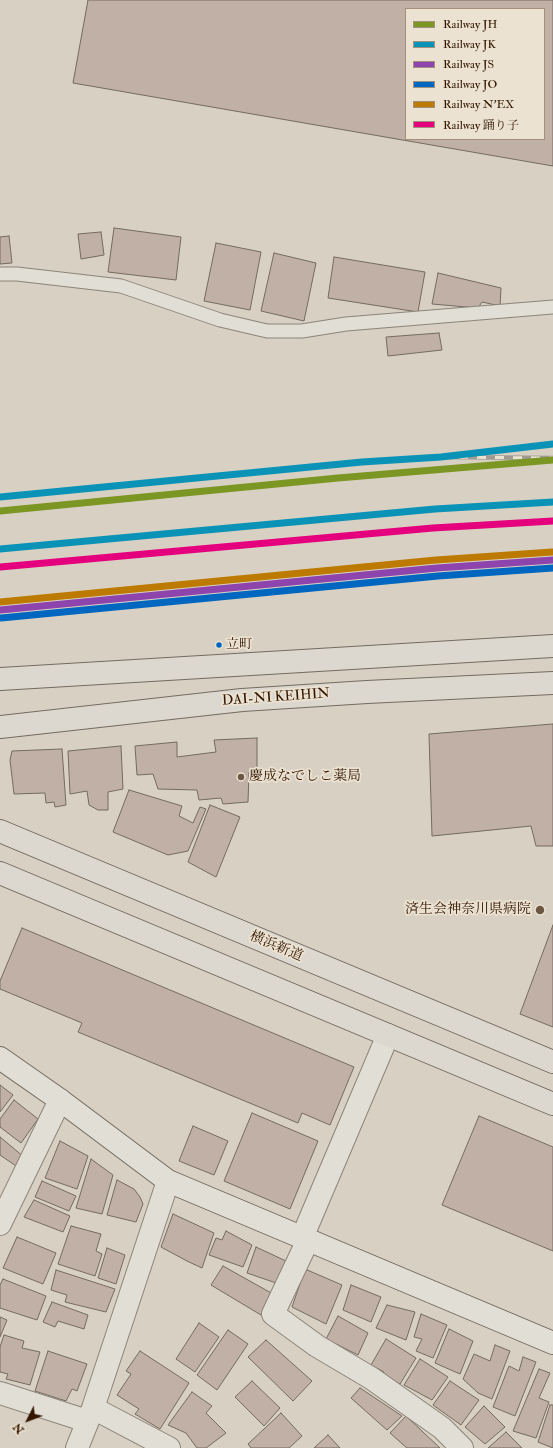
<!DOCTYPE html>
<html>
<head>
<meta charset="utf-8">
<style>
  body { margin:0 }
  #map { position:relative; width:553px; height:1448px; overflow:hidden; background:#d8d0c2; font-family:"IM FELL Double Pica","Noto Serif JP",serif }
  canvas { display:block }
  .legend { position:absolute; left:405px; top:8px; width:140px; height:132px; box-sizing:border-box; background:#ece2d1; border:1px solid #a2907d; margin:0; padding:5px 7px; list-style:none; font-size:12px; color:#321600 }
  .legend li { display:flex; align-items:center; gap:8px; height:20px }
  .legend b { width:20px; border:1px solid #a2907d }
  .north { position:absolute; left:8px; top:1400px; width:40px; height:40px; -webkit-text-stroke:3px #ece2d1; paint-order:stroke; rotate:228deg; font-size:11px; font-weight:700; line-height:16px; text-align:center; color:#321600 }
  .north::after { content:''; display:block; margin:auto; width:14px; height:18px; background:#321600; clip-path:polygon(50% 0,100% 100%,50% 72%,0 100%) }
</style>
</head>
<body>
<div id="map">
<canvas width="553" height="1448"></canvas>
<ul class="legend">
<li><b style="height:5px;background:#7b9623"></b>Railway JH</li>
<li><b style="height:5px;background:#0a93b7"></b>Railway JK</li>
<li><b style="height:5px;background:#8e44ad"></b>Railway JS</li>
<li><b style="height:5px;background:#0067c0"></b>Railway JO</li>
<li><b style="height:5px;background:#bc7b00"></b>Railway N'EX</li>
<li><b style="height:5px;background:#e5007d"></b>Railway 踊り子</li>
</ul>
<div class="north">N</div>
</div>
<script>
const ctx = document.querySelector('canvas').getContext('2d');
ctx.lineJoin = 'round';
function paint(path, color) { ctx.fillStyle = color; ctx.fill(path, 'evenodd'); }
const shape = rows => new Path2D(rows.map(r => 'M' + r).join(''));
function strokePath(path, color, width, dash) { ctx.strokeStyle = color; ctx.lineWidth = width; ctx.lineCap = dash ? 'butt' : 'round'; ctx.setLineDash(dash || []); ctx.stroke(path); }
function label(font, color, halo, rows, align = 'center') {
  ctx.font = font + ' "IM FELL Double Pica","Noto Serif JP",serif'; ctx.lineWidth = 3.5; ctx.setLineDash([]); ctx.textBaseline = 'middle'; ctx.strokeStyle = halo; ctx.fillStyle = color; for (const [text, x, y, turn = 0] of rows) {
    ctx.save(); ctx.translate(x, y); ctx.rotate((+turn || 0) * Math.PI / 180); ctx.textAlign = isNaN(turn) ? turn : align; if (halo) ctx.strokeText(text, 0, 0); ctx.fillText(text, 0, 0); ctx.restore();
  }
}
const building = shape([
  [88,0,553,0,553,166,73,83,88,0],
  [406,9,544,9,544,139,406,139,406,9],
  [114,228,181,237,176,280,108,272,114,228],
  [101,232,104,255,81,259,78,234,101,232],
  [9,236,12,263,0,264,0,237,9,236],
  [216,243,261,252,250,310,204,301,216,243],
  [274,253,316,263,304,321,261,311,274,253],
  [334,257,425,272,418,312,328,298,334,257],
  [438,273,501,288,500,306,482,302,478,308,432,304,438,273],
  [439,333,442,350,388,356,386,337,439,333],
  [553,724,553,846,536,846,531,826,432,836,429,734,553,724],
  [257,738,257,771,249,772,248,802,223,804,221,798,199,800,197,790,158,789,153,774,137,775,135,746,177,742,177,757,216,752,214,740,257,738],
  [121,746,123,789,108,792,108,810,98,810,89,805,87,791,70,794,68,751,121,746],
  [62,749,66,805,55,807,54,802,46,803,45,793,14,794,10,760,12,751,62,749],
  [129,790,182,806,179,816,193,823,200,807,206,809,188,851,168,855,113,832,129,790],
  [210,805,240,817,216,877,188,862,210,805],
  [553,925,553,1027,520,1014,553,925],
  [22,928,354,1067,330,1125,302,1113,298,1123,78,1032,82,1023,0,989,0,981,22,928],
  [0,1085,13,1095,0,1112,0,1085],
  [14,1100,38,1119,21,1143,0,1127,0,1119,14,1100],
  [252,1113,318,1141,290,1209,224,1181,252,1113],
  [479,1116,553,1147,553,1251,442,1205,479,1116],
  [193,1126,228,1141,214,1175,179,1161,193,1126],
  [0,1137,24,1157,19,1168,0,1155,0,1137],
  [60,1141,88,1156,77,1189,45,1178,60,1141],
  [91,1159,113,1175,102,1214,76,1208,91,1159],
  [117,1180,134,1189,140,1197,143,1204,136,1222,107,1215,117,1180],
  [42,1181,76,1196,69,1211,35,1197,42,1181],
  [34,1200,70,1216,63,1232,24,1217,34,1200],
  [173,1214,214,1233,202,1268,187,1261,161,1247,173,1214],
  [71,1226,101,1234,96,1251,102,1254,95,1276,58,1264,71,1226],
  [226,1231,252,1245,243,1267,209,1255,216,1238,222,1240,226,1231],
  [17,1237,56,1253,43,1284,3,1268,17,1237],
  [256,1247,286,1261,279,1284,247,1273,256,1247],
  [107,1248,125,1255,116,1284,98,1278,107,1248],
  [223,1266,273,1294,261,1315,211,1285,223,1266],
  [305,1269,342,1285,326,1324,292,1307,305,1269],
  [56,1270,115,1289,106,1312,65,1302,67,1295,51,1290,56,1270],
  [3,1279,46,1296,37,1320,0,1308,0,1285,3,1279],
  [351,1285,381,1297,371,1322,343,1310,351,1285],
  [52,1302,88,1315,84,1329,58,1321,55,1327,43,1322,52,1302],
  [387,1305,415,1312,406,1340,376,1328,387,1305],
  [421,1314,447,1325,433,1358,416,1351,422,1339,414,1337,421,1314],
  [338,1316,368,1333,358,1355,326,1339,338,1316],
  [0,1317,7,1320,0,1337,0,1317],
  [199,1323,219,1337,195,1372,176,1359,199,1323],
  [449,1329,473,1341,460,1374,435,1363,449,1329],
  [228,1330,248,1344,217,1390,197,1375,228,1330],
  [4,1335,24,1341,22,1348,40,1352,30,1385,6,1379,8,1374,0,1372,0,1347,4,1335],
  [386,1339,416,1358,400,1384,381,1376,384,1372,371,1365,386,1339],
  [266,1340,312,1381,293,1401,248,1357,266,1340],
  [495,1345,510,1351,492,1399,478,1393,463,1379,474,1354,490,1361,495,1345],
  [48,1351,87,1364,77,1391,72,1389,66,1401,35,1391,48,1351],
  [140,1351,189,1383,160,1429,135,1414,139,1409,117,1395,131,1374,126,1371,140,1351],
  [523,1357,536,1362,515,1416,493,1407,509,1366,519,1371,523,1357],
  [420,1359,448,1377,432,1400,404,1385,420,1359],
  [539,1369,550,1373,539,1398,549,1402,536,1438,513,1431,539,1369],
  [252,1381,280,1408,264,1426,235,1397,252,1381],
  [450,1381,479,1400,461,1425,433,1405,450,1381],
  [360,1388,402,1416,387,1430,351,1398,360,1388],
  [192,1392,212,1406,206,1413,226,1433,206,1448,197,1448,186,1433,168,1425,192,1392],
  [550,1405,553,1405,553,1448,538,1442,550,1405],
  [484,1406,505,1427,485,1444,465,1427,484,1406],
  [281,1413,302,1436,289,1448,251,1448,248,1444,281,1413],
  [406,1416,440,1448,407,1448,390,1433,406,1416],
  [506,1432,522,1448,488,1448,506,1432],
  [328,1435,340,1448,314,1448,328,1435]
]);
const lane = shape([
  [0,274,17,274,121,286,220,320,267,331,302,331,346,324,553,307]
]);
const street = shape([
  [0,1224,60,1100],
  [302,1238,388,1035],
  [308,1240,273,1314,317,1346,371,1378,442,1428,462,1448],
  [0,1393,87,1421],
  [93,1408,169,1448],
  [77,1448,93,1408,168,1181]
]);
const secondary = shape([
  [0,1058,60,1100,168,1181,553,1343]
]);
const highway = shape([
  [0,679,553,646],
  [0,727,242,700,367,692,553,683],
  [0,831,553,1062],
  [0,873,553,1104]
]);
const rail = shape([
  [441,457,553,458]
]);
const rail1 = shape([
  [0,511,338,478,553,460]
]);
const rail2 = shape([
  [0,497,362,462,441,457,553,444],
  [0,549,435,509,553,502]
]);
const rail3 = shape([
  [0,610,437,568,553,560]
]);
const rail4 = shape([
  [1,618,438,576,553,568]
]);
const rail5 = shape([
  [0,602,436,560,552,552]
]);
const rail6 = shape([
  [0,567,433,528,553,521]
]);
const markers = [
  [219,645,3.5,"#0065bd"],
  [241,777,4,"#6c5744"],
  [540,910,5,"#6c5744"]
];
const busNames = [
  ["立町",226,645]
];
const streetNames = [
  ["DAI-NI KEIHIN",276,698,-4],
  ["横浜新道",276,947,23]
];
const poiNames = [
  ["慶成なでしこ薬局",249,777],
  ["済生会神奈川県病院",531,910,"right"]
];
paint(building, '#c1b0a6');
strokePath(building, '#746b60', 1);
strokePath(lane, '#8c8479', 15);
strokePath(street, '#8c8479', 24);
strokePath(secondary, '#746b60', 24);
strokePath(highway, '#746b60', 24);
strokePath(lane, '#e1ded6', 13);
strokePath(street, '#e1ded6', 22);
strokePath(secondary, '#e1ded6', 22);
strokePath(highway, '#dcd8d0', 22);
strokePath(rail, '#a09a92', 4.5);
strokePath(rail, '#ece2d1', 3, [9]);
strokePath(rail1, '#7b9623', 7);
strokePath(rail2, '#0a93b7', 7);
strokePath(rail3, '#8e44ad', 7);
strokePath(rail4, '#0067c0', 7);
strokePath(rail5, '#bc7b00', 7);
strokePath(rail6, '#e5007d', 7);
for (const [x, y, r, color] of markers) { const dot = new Path2D(); dot.arc(x, y, r, 0, 2 * Math.PI); ctx.fillStyle = color; ctx.fill(dot); strokePath(dot, '#ece2d1', 1.5); }
label('13px', '#321600', '#ece2d1', busNames, 'left');
label('14px', '#321600', '#ece2d1', streetNames);
label('14px', '#321600', '#ece2d1', poiNames, 'left');
</script>
</body>
</html>
